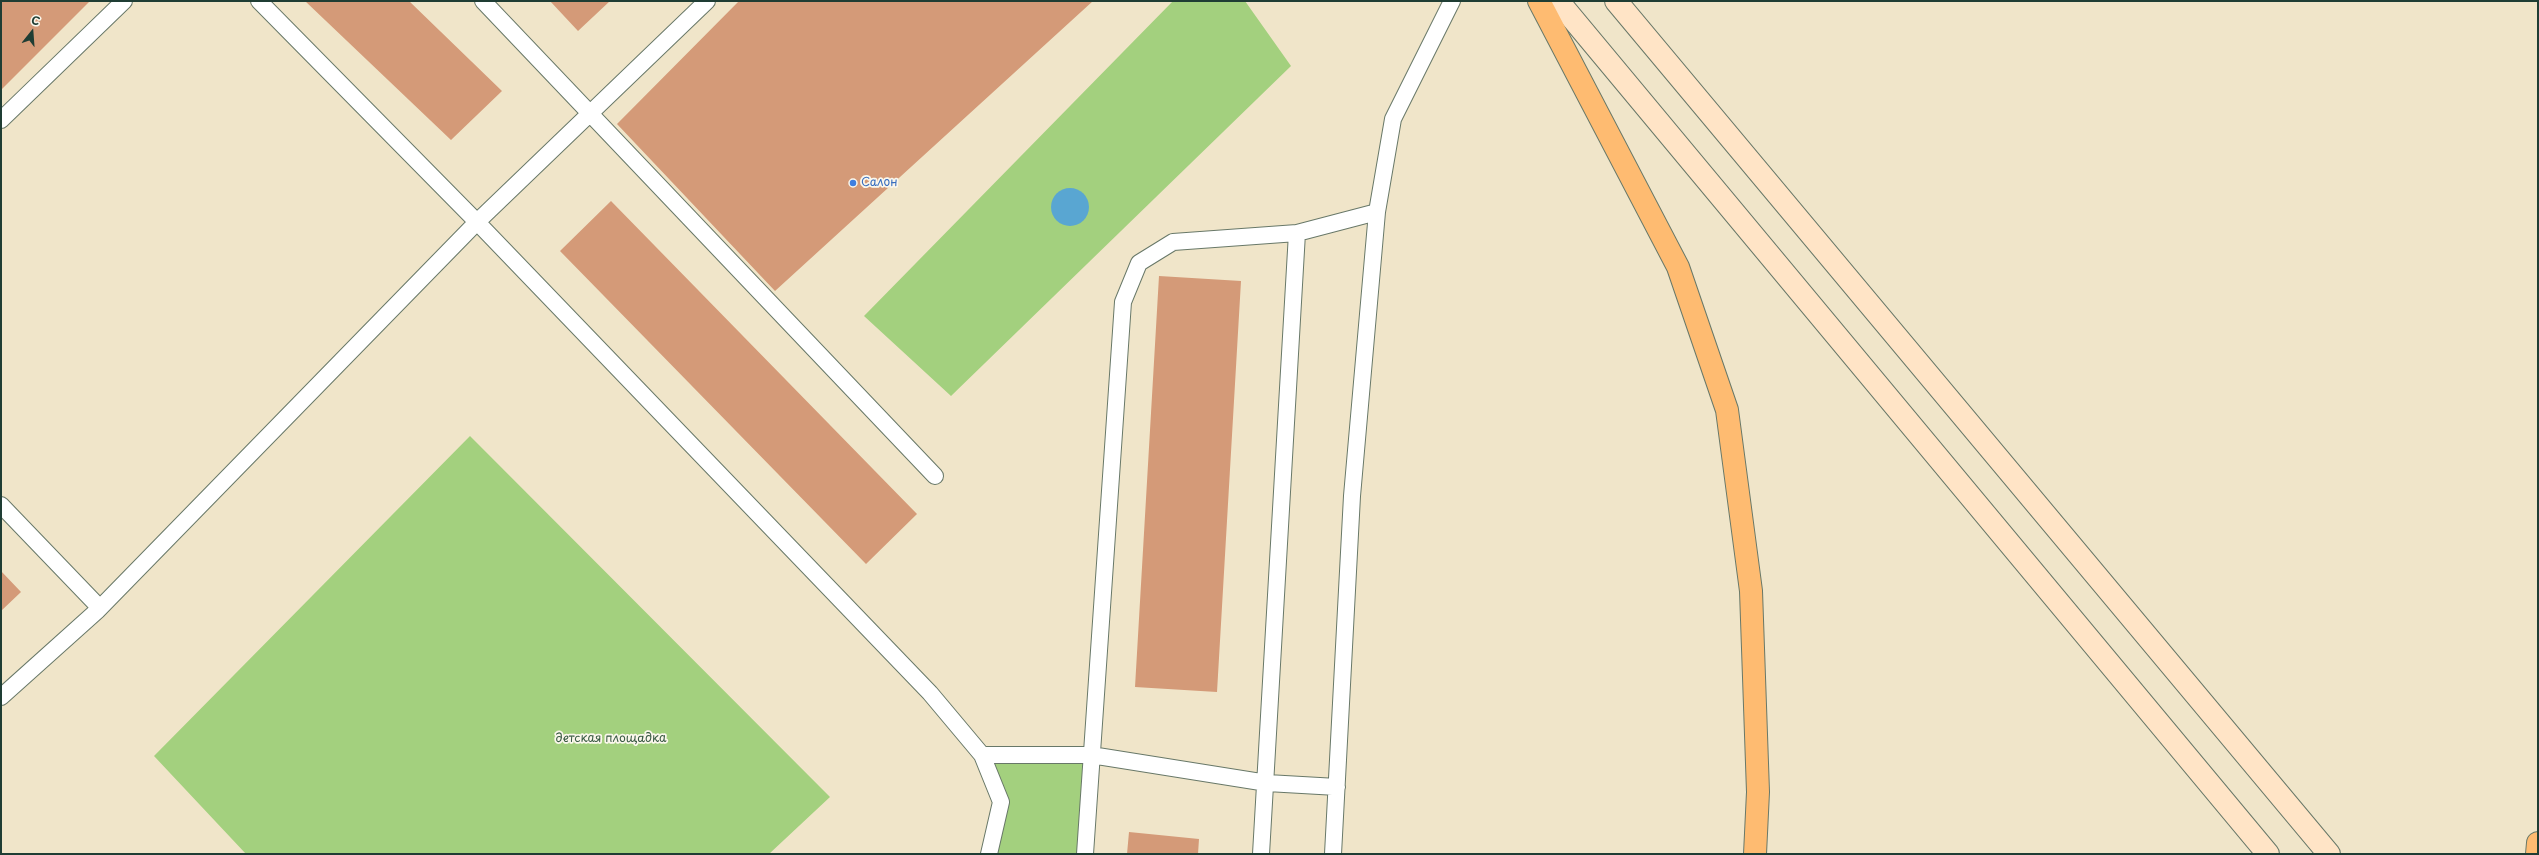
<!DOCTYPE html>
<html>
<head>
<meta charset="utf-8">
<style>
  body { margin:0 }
  #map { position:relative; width:2539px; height:855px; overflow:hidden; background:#f0e5c9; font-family:"Playpen Sans",sans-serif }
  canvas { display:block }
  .frame { position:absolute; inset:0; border:2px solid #1f3d34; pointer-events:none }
  .north { position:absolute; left:12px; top:12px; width:40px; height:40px; -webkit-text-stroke:3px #fbf7ec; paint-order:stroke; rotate:17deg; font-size:11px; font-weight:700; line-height:16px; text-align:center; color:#1f3d34 }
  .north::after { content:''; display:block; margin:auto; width:14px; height:18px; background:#1f3d34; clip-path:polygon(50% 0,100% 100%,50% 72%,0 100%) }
</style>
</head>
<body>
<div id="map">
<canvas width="2539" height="855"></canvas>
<div class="frame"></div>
<div class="north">С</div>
</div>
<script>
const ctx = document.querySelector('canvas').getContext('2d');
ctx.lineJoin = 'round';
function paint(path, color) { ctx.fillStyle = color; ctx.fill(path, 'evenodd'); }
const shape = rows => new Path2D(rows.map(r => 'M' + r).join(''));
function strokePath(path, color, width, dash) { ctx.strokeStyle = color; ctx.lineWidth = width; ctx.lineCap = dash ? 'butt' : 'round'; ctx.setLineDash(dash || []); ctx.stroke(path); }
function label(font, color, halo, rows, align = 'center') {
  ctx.font = font + ' "Playpen Sans",sans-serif'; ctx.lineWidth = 3.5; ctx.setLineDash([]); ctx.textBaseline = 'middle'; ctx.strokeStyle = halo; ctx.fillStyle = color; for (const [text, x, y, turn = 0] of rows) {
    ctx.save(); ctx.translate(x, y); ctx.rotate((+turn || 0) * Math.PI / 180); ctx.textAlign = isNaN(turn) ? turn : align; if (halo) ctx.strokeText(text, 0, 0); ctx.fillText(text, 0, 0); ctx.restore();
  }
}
const green = shape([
  [1173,1,1245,1,1291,66,951,396,864,316],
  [470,436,830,797,769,854,246,854,154,756],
  [982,755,1091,755,1085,854,989,854,1001,802]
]);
const water = shape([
  '1051 207a19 19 0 1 1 38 0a19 19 0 1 1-38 0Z'
]);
const building = shape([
  [1,1,90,1,1,90],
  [305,1,409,1,502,91,451,140],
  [550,1,610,1,578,31],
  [739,1,1093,1,775,291,617,124],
  [611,201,917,514,866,564,560,251],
  [1159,276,1241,281,1217,692,1135,687],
  [1,571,21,592,1,611],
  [1129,832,1199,839,1198,854,1127,854]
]);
const service = shape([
  [259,1,477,222,930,693,982,755,1001,802,989,854],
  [483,1,935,476],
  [1,120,124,1],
  [1,505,100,608],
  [1,697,98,610,477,222,707,1],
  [982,755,1091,755,1267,783,1337,787],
  [1085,854,1123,302,1139,263,1173,242,1297,233,1377,212],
  [1261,854,1297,233],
  [1333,854,1352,496,1377,212,1393,119,1452,1]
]);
const secondary = shape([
  [1558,1,2268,854],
  [1616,1,2329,854]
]);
const primary = shape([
  [1539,1,1678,267,1727,410,1751,591,1758,792,1755,854],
  [2537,854,2538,843]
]);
const markers = [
  [853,183,4,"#3f7fe0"]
];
const shopNames = [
  ["Салон",861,183]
];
const parkNames = [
  ["детская площадка",611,739]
];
paint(green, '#a3d07e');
paint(water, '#59a6d2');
paint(building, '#d49a78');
strokePath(service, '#687868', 18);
strokePath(secondary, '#687868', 24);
strokePath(primary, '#687868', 24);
strokePath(service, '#fff', 16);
strokePath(secondary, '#ffe4c6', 22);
strokePath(primary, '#febb71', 22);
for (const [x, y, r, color] of markers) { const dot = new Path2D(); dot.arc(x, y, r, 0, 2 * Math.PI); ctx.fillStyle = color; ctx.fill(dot); strokePath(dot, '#fbf7ec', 1.5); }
label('12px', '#366cbe', '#fbf7ec', shopNames, 'left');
label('12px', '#395a43', '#fbf7ec', parkNames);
</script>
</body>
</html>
